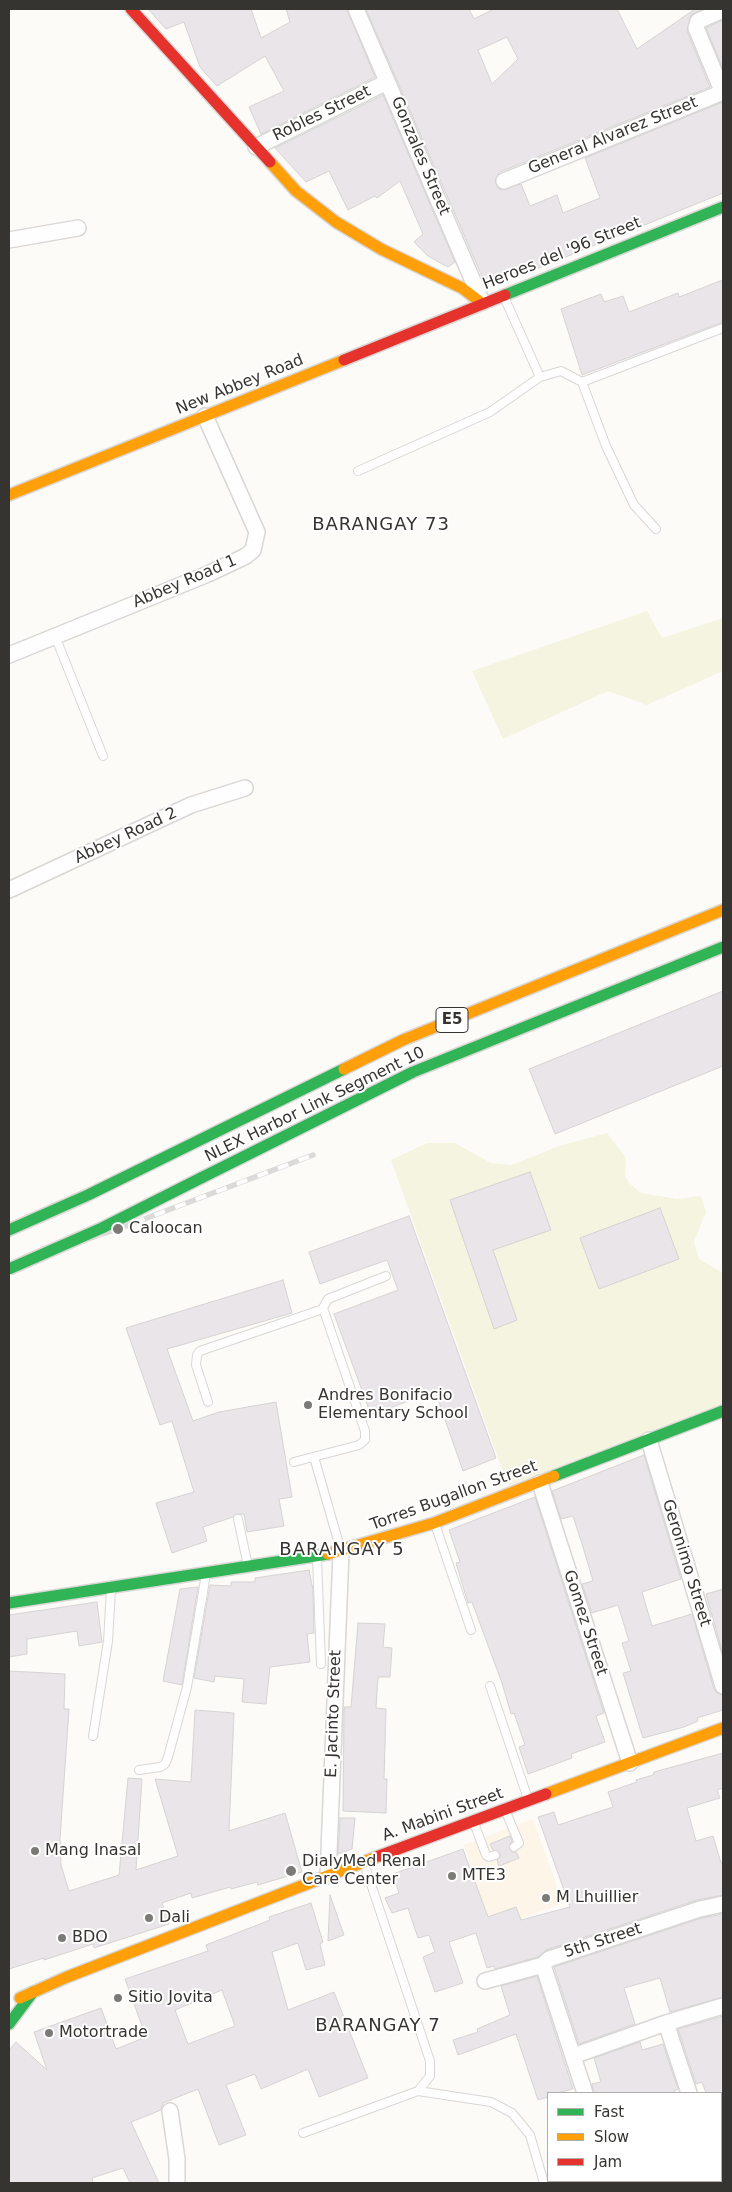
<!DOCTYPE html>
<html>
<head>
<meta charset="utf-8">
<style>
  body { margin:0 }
  #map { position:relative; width:732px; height:2192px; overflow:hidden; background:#fdfbf8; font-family:"DejaVu Sans",sans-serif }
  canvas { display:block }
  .frame { position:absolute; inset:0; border:10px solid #363431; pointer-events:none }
  .legend { position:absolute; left:547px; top:2092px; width:175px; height:90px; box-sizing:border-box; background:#fff; border:1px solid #afaead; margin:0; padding:6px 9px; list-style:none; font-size:15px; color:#363431 }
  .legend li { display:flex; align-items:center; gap:10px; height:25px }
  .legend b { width:25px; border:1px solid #afaead }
</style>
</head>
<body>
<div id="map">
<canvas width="732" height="2192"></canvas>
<div class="frame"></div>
<ul class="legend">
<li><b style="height:6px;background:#30b455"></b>Fast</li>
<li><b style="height:6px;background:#ff9f0a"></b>Slow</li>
<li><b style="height:6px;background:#e5322d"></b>Jam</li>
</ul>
</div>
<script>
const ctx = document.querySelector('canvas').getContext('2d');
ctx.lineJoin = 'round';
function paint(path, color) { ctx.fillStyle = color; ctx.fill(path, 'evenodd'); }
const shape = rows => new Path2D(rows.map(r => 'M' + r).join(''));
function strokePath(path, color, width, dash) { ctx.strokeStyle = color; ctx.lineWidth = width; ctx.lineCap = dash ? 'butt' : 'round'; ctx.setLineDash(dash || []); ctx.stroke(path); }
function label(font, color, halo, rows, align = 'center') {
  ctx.font = font + ' "DejaVu Sans",sans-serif'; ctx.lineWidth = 4; ctx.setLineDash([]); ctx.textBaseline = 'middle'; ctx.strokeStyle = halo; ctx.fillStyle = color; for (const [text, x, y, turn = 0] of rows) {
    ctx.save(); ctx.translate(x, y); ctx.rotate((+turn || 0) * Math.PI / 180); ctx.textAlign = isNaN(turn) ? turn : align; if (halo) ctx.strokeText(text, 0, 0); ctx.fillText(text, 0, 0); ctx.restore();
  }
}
const commercial = shape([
  [533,1819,563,1903,492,1929,464,1845]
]);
const green = shape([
  [647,611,662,638,723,618,723,671,647,705,608,691,503,739,472,671],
  [607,1133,626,1158,625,1175,629,1183,641,1193,677,1199,701,1196,706,1212,694,1242,699,1259,723,1273,723,1404,508,1486,391,1160,427,1143,455,1143,491,1163,512,1165,559,1146]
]);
const building = shape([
  [148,9,251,9,261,38,290,22,286,9,347,9,375,77,261,134,249,107,284,91,265,56,217,86,200,67,184,22,166,29,148,9],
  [366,9,469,9,474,19,494,9,617,9,637,49,695,9,703,9,691,15,687,31,710,87,500,172,495,180,498,188,502,190,521,184,530,206,557,195,563,213,600,198,585,158,723,102,723,193,529,272,527,267,495,281,493,277,484,281,366,9],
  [507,37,518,59,492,84,478,50,507,37],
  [723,20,723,69,706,28,723,20],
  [383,95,455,262,448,267,428,256,414,242,423,234,400,181,377,198,375,196,348,210,329,171,306,182,275,148,383,95],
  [720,281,723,281,723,322,582,375,561,309,601,294,604,302,623,296,629,312,678,293,679,297,720,281],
  [723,991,723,1066,555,1134,529,1069,723,991],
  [530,1172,551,1230,493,1250,517,1320,494,1329,450,1200,530,1172],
  [660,1208,679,1259,599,1289,580,1238,660,1208],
  [409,1216,496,1458,463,1471,435,1391,371,1415,334,1314,398,1290,387,1260,320,1284,309,1252,409,1216],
  [283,1280,292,1313,167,1349,193,1421,219,1412,276,1402,292,1497,279,1499,284,1526,247,1532,244,1514,236,1514,233,1517,203,1527,207,1541,172,1553,156,1503,194,1492,172,1421,160,1425,126,1328,283,1280],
  [644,1455,681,1579,642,1592,652,1626,692,1614,714,1689,717,1693,723,1695,723,1710,697,1718,698,1721,684,1727,643,1738,623,1673,631,1671,622,1643,629,1641,618,1605,592,1613,582,1584,593,1581,583,1547,573,1516,561,1519,552,1491,644,1455],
  [535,1497,604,1713,596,1716,605,1742,571,1754,572,1758,528,1774,519,1747,525,1745,514,1713,511,1714,502,1683,472,1602,468,1603,456,1563,460,1562,449,1530,535,1497],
  [309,1570,313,1590,314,1633,307,1634,310,1662,270,1667,266,1704,242,1702,244,1679,215,1676,214,1682,194,1678,210,1585,231,1586,231,1582,255,1582,255,1578,309,1570],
  [198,1587,182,1685,163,1681,180,1589,198,1587],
  [723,1589,723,1654,706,1594,723,1589],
  [97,1602,102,1642,79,1646,77,1631,27,1639,27,1654,9,1657,9,1615,97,1602],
  [358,1623,385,1624,383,1647,392,1648,390,1677,378,1677,376,1708,386,1709,384,1779,387,1779,386,1813,343,1811,344,1707,351,1707,358,1623],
  [9,1671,65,1674,64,1709,69,1709,60,1839,61,1865,69,1891,119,1875,128,1778,142,1779,136,1870,178,1856,155,1779,191,1782,195,1710,234,1713,229,1831,285,1813,302,1872,258,1885,257,1882,231,1889,230,1887,192,1898,191,1893,162,1903,169,1924,94,1948,93,1944,44,1960,44,1958,9,1969,9,1671],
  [723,1753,723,1788,717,1790,720,1798,687,1808,696,1841,713,1836,721,1863,723,1862,723,1895,697,1900,546,1950,538,1957,495,1969,494,1966,487,1968,476,1933,449,1942,463,1983,435,1992,423,1957,435,1952,429,1935,418,1938,408,1908,392,1913,385,1898,399,1893,393,1874,463,1849,488,1917,516,1907,521,1920,570,1907,538,1817,554,1812,558,1825,613,1807,608,1792,637,1782,636,1780,653,1775,654,1772,723,1753],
  [340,1818,355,1818,352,1849,338,1854,340,1818],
  [510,1836,512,1841,509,1848,512,1852,516,1852,519,1858,499,1866,497,1860,500,1857,500,1853,493,1850,490,1844,510,1836],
  [330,1895,344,1935,328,1941,330,1895],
  [311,1903,323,1942,320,1944,325,1965,306,1970,298,1943,272,1952,288,2010,334,1992,368,2078,319,2097,308,2069,261,2089,255,2074,226,2085,246,2135,219,2145,198,2089,163,2103,161,2110,131,2122,159,2183,130,2183,123,2168,92,2178,93,2183,9,2183,9,2050,16,2042,47,2070,34,2032,101,2008,116,2049,146,2037,125,1979,208,1951,206,1945,270,1920,269,1917,311,1903],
  [222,1990,235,2026,188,2044,175,2010,222,1990],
  [723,1914,723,1997,670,2012,660,1978,624,1988,635,2024,579,2044,554,1967,702,1918,723,1914],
  [537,1976,573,2089,558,2093,548,2093,548,2097,538,2100,516,2034,458,2055,453,2040,478,2032,477,2029,510,2015,501,1986,537,1976],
  [723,2016,723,2093,706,2093,702,2082,696,2084,678,2029,723,2016],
  [640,2042,642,2050,663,2044,678,2089,674,2091,675,2093,594,2093,592,2084,601,2082,594,2058,640,2042]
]);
const lane = shape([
  [504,297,540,377],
  [582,382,723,328],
  [358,471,490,412,540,377,561,371,582,382,606,446,634,505,656,529],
  [55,636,103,756],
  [208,1402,196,1365,197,1355,200,1351,323,1309],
  [314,1457,341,1551],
  [294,1462,359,1445,365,1440,365,1431,323,1308,328,1299,386,1276],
  [238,1519,248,1566],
  [435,1524,471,1630],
  [317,1558,321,1664],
  [490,1686,528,1799],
  [93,1736,108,1641,111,1589],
  [139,1770,160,1767,165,1764,168,1757,187,1687,206,1574],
  [506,1812,519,1843,514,1847],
  [474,1823,486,1855,489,1857,495,1855],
  [418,2091,491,2102,512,2113,530,2135,544,2183],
  [303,2133,418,2091,430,2076,430,2061,364,1863]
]);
const street = shape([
  [356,9,482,302],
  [723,10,698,21,696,28,723,93],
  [256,147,387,82],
  [504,181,723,92],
  [9,240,78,228],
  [9,655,208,574,246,556,253,550,257,532,205,416],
  [9,890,191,805,245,788],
  [649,1440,723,1686],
  [540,1483,630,1763],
  [328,1876,341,1552],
  [543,1965,585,2093],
  [485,1981,543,1965,549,1959,700,1909,723,1904],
  [666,2023,689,2093],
  [573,2056,666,2023,723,2006],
  [170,2111,177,2159,177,2183],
  [615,2181,616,2183],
  [719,2181,720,2183]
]);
const fast = shape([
  [505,295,723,207],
  [201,1178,413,1072,723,947],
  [9,1230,88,1195,344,1069],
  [554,1476,723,1411],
  [9,1603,328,1554],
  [9,2024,33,1992]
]);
const slow = shape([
  [270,162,296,191,336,222,381,249,462,288,483,304],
  [9,495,344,360],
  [344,1069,403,1040,723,910],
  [328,1554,434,1523,554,1476],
  [546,1794,723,1728],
  [20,1998,67,1977,379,1856]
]);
const jam = shape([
  [131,9,270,162],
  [344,360,505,295],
  [379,1856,546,1794]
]);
const rail = shape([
  [9,1265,118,1229,313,1155]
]);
const fastBridge = shape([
  [9,1269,102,1228,201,1178]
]);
const markers = [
  [118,1229,6,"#7c7a77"],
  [308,1405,5,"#7c7a77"],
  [35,1851,5,"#7c7a77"],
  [291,1871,6,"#7c7a77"],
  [452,1876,5,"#7c7a77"],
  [546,1898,5,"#7c7a77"],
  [149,1918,5,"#7c7a77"],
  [62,1938,5,"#7c7a77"],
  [118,1998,5,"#7c7a77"],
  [49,2033,5,"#7c7a77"]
];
const shields = [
  [452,1020,32]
];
const shieldNames = [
  ["E5",452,1020]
];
const streetNames = [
  ["Robles Street",322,114,-26],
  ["General Alvarez Street",613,136,-22],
  ["Gonzales Street",420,156,67],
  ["Heroes del '96 Street",562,254,-22],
  ["New Abbey Road",240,385,-22],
  ["Abbey Road 1",185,582,-23],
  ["Abbey Road 2",126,836,-25],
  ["NLEX Harbor Link Segment 10",315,1105,-26],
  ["Torres Bugallon Street",454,1496,-20],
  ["Geronimo Street",686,1563,73],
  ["Gomez Street",585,1623,72],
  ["E. Jacinto Street",334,1714,-88],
  ["A. Mabini Street",443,1815,-20],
  ["5th Street",603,1941,-18]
];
const poiNames = [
  ["Caloocan",129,1229],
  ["Andres Bonifacio",318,1396],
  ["Elementary School",318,1414],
  ["Mang Inasal",45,1851],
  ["DialyMed Renal",302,1862],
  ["Care Center",302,1880],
  ["MTE3",462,1876],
  ["M Lhuillier",556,1898],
  ["Dali",159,1918],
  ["BDO",72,1938],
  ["Sitio Jovita",128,1998],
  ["Motortrade",59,2033]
];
const neighbourhoodNames = [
  ["BARANGAY 73",381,525],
  ["BARANGAY 5",342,1550],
  ["BARANGAY 7",378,2026]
];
paint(commercial, '#fcf5e8');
paint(green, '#f4f4e1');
paint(building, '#e9e5e8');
strokePath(building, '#d5d3d3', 1);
strokePath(lane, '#d9d7d5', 10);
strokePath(street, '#d9d7d5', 18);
strokePath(fast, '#d9d7d5', 14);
strokePath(slow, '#d9d7d5', 14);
strokePath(jam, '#d9d7d5', 14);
strokePath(lane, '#fffefe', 8);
strokePath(street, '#fffefe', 15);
strokePath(fast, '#30b455', 11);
strokePath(slow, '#ff9f0a', 11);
strokePath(jam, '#e5322d', 11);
strokePath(rail, '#dadad9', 5.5);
strokePath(rail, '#fff', 4, [11]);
strokePath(fastBridge, '#d9d7d5', 14, []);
strokePath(fastBridge, '#30b455', 11);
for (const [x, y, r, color] of markers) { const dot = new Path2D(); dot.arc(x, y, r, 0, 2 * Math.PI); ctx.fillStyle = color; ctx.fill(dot); strokePath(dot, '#fff', 2); }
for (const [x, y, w] of shields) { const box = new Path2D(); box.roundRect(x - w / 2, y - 12.5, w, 25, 4); ctx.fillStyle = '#fff'; ctx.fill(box); strokePath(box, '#363431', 1); }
label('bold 15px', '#363431', null, shieldNames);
label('16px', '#363431', '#fff', streetNames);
label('16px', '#363431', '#fff', poiNames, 'left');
ctx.letterSpacing = '1px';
label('18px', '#363431', '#fff', neighbourhoodNames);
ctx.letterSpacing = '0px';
</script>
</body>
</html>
